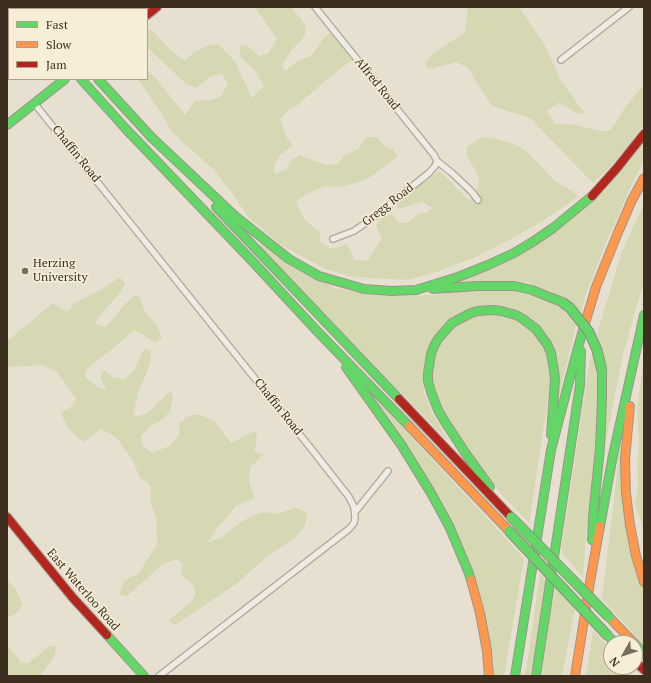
<!DOCTYPE html>
<html>
<head>
<meta charset="utf-8">
<style>
  body { margin:0 }
  #map { position:relative; width:651px; height:683px; overflow:hidden; background:#e7e0d1; font-family:"PT Serif",serif }
  canvas { display:block }
  .frame { position:absolute; inset:0; border:8px solid #3d2e20; pointer-events:none }
  .legend { position:absolute; left:8px; top:8px; width:140px; height:72px; box-sizing:border-box; background:#f7eed8; border:1px solid #ada18e; margin:0; padding:5px 7px; list-style:none; font-size:12px; color:#3d2e20 }
  .legend li { display:flex; align-items:center; gap:8px; height:20px }
  .legend b { width:20px; border:1px solid #ada18e }
  .north { position:absolute; left:603px; top:635px; width:40px; height:40px; box-sizing:border-box; background:#f7eed8; border:1px solid #ada18e; border-radius:50%; rotate:231deg; font-size:11px; font-weight:700; line-height:16px; text-align:center; color:#3d2e20 }
  .north::after { content:''; display:block; margin:auto; width:14px; height:18px; background:#786c5e; clip-path:polygon(50% 0,100% 100%,50% 72%,0 100%) }
</style>
</head>
<body>
<div id="map">
<canvas width="651" height="683"></canvas>
<div class="frame"></div>
<ul class="legend">
<li><b style="height:5px;background:#63d668"></b>Fast</li>
<li><b style="height:5px;background:#ff974d"></b>Slow</li>
<li><b style="height:5px;background:#b3261e"></b>Jam</li>
</ul>
<div class="north">N</div>
</div>
<script>
const ctx = document.querySelector('canvas').getContext('2d');
ctx.lineJoin = 'round';
function paint(path, color) { ctx.fillStyle = color; ctx.fill(path, 'evenodd'); }
const shape = rows => new Path2D(rows.map(r => 'M' + r).join(''));
function strokePath(path, color, width, dash) { ctx.strokeStyle = color; ctx.lineWidth = width; ctx.lineCap = dash ? 'butt' : 'round'; ctx.setLineDash(dash || []); ctx.stroke(path); }
function label(font, color, halo, rows, align = 'center') {
  ctx.font = font + ' "PT Serif",serif'; ctx.lineWidth = 3; ctx.setLineDash([]); ctx.textBaseline = 'middle'; ctx.strokeStyle = halo; ctx.fillStyle = color; for (const [text, x, y, turn = 0] of rows) {
    ctx.save(); ctx.translate(x, y); ctx.rotate((+turn || 0) * Math.PI / 180); ctx.textAlign = isNaN(turn) ? turn : align; if (halo) ctx.strokeText(text, 0, 0); ctx.fillText(text, 0, 0); ctx.restore();
  }
}
const green = shape([
  [255,7,291,7,305,24,305,35,301,41,292,49,282,65,285,71,296,62,311,56,323,39,330,32,352,60,330,77,304,99,298,105,289,109,280,119,287,138,293,145,279,156,274,165,275,174,286,170,292,160,299,155,326,165,337,164,345,155,358,149,367,137,376,137,386,147,393,149,398,156,370,177,356,183,339,187,328,186,320,188,308,193,296,202,305,220,320,233,320,241,330,248,339,247,346,244,353,255,354,260,367,261,382,238,378,231,376,225,382,217,392,214,399,223,407,223,418,214,427,212,432,208,423,202,397,209,397,201,440,171,469,201,476,193,479,179,475,170,466,154,467,147,482,137,501,140,514,144,526,151,555,181,572,191,578,197,541,222,509,240,475,257,439,271,408,280,351,277,326,269,297,254,279,243,247,216,235,197,213,169,172,132,161,113,138,79,147,79,147,70,156,78,185,115,195,101,211,100,221,96,228,83,221,73,208,78,196,88,186,84,147,47,147,29,154,32,171,50,185,61,195,51,210,45,218,44,234,60,252,98,264,86,255,71,241,58,239,47,243,45,247,46,259,56,268,54,277,39],
  [468,7,519,7,544,44,561,81,578,104,586,114,574,112,560,102,547,111,555,124,570,124,600,131,610,131,624,109,644,84,644,124,626,149,608,169,593,183,530,118,492,106,468,68,456,62,429,69,425,63,432,54,449,43,465,32],
  [644,139,644,160,632,184,606,243,586,294,581,312,551,291,527,282,516,281,451,283,547,236],
  [644,204,644,281,623,354,603,455,607,377,603,350,597,334,621,254],
  [262,242,334,288,371,295,400,296,437,295,468,290,523,290,544,297,563,310,576,325,558,400,556,399,557,368,529,320,468,312,434,341,425,359,423,375,424,392,432,412,449,442,259,246],
  [120,277,125,284,120,293,100,315,95,324,106,327,126,303,134,296,139,296,145,311,156,325,162,338,155,343,142,334,134,330,110,351,94,363,86,370,85,377,96,386,106,390,100,377,104,370,113,378,125,379,135,369,144,349,150,350,151,360,145,377,138,391,133,417,146,414,171,391,173,397,170,411,164,418,151,426,141,435,142,445,152,453,169,446,179,435,180,423,190,415,202,415,216,423,231,443,255,431,257,439,254,452,262,454,257,461,250,467,249,483,255,498,236,506,226,519,219,525,213,535,208,542,219,539,235,526,253,515,264,512,276,514,295,508,302,510,307,514,305,525,297,536,264,559,236,584,175,625,168,621,192,601,196,593,193,585,181,575,183,564,177,559,163,564,127,596,119,594,124,581,139,573,157,544,156,519,150,499,151,487,148,483,140,478,133,461,116,437,101,429,83,442,69,429,61,414,73,405,76,399,57,372,43,365,7,367,7,341,53,303,67,312,75,303,102,289],
  [492,312,504,314,531,328,543,344,552,369,548,400,529,523,504,497,466,446,441,407,432,387,433,355,444,336,464,320],
  [593,353,598,380,598,427,587,522,583,577,561,552,590,359],
  [644,359,644,534,641,521,635,506,638,484,637,466,639,447,637,406],
  [364,386,524,558,504,676,494,676,494,665,493,654,470,569],
  [624,442,640,575,644,588,644,645,602,599,617,474,619,446],
  [540,574,548,582,530,676,524,676,528,658],
  [7,580,15,588,23,605,16,613,7,618],
  [556,589,575,608,562,676,542,676,551,609],
  [593,630,611,650,611,667,626,667,634,676,586,676],
  [50,646,56,646,55,654,49,664,41,674,41,676,7,676,7,650,9,647,21,663,28,663]
]);
const street = shape([
  [315,7,434,155,437,161],
  [561,60,629,7],
  [34,103,313,451,349,497,354,507,355,518,354,523,349,529,159,676],
  [437,161,452,173,471,191,478,200],
  [333,239,354,231,370,220,429,173,435,166,437,161],
  [355,512,388,471]
]);
const fast = shape([
  [24,7,25,9],
  [40,7,41,9],
  [78,7,80,9],
  [81,79,125,128,254,263,317,331,409,426],
  [98,79,153,139],
  [7,125,65,79],
  [149,135,236,217,289,259,319,276,364,289,392,291,416,290,458,277,488,265,514,253,534,241,553,228,592,196],
  [216,207,399,399],
  [433,289,477,286,515,286,532,290,562,302],
  [346,367,402,446,431,493,449,526,468,571,471,580],
  [490,487,466,454,445,422,438,410,431,392,428,381,428,373,431,354,434,346,438,339,452,323,471,313,478,311,492,310,501,311,516,315,523,319,536,329,547,344,551,353,554,370,555,379,551,435],
  [600,526,613,455,644,315],
  [592,540,593,516,600,448,602,399,602,371],
  [107,635,144,676],
  [608,636,616,643],
  [635,644,644,653],
  [515,676,551,450,577,351,586,320],
  [536,676,580,385,581,351]
]);
const slow = shape([
  [586,320,596,287,619,230,632,200,644,178],
  [630,406,625,459,626,493,630,525,636,556,644,582],
  [409,426,509,531],
  [471,580,480,613,487,651,489,676],
  [609,617,634,643],
  [575,676,591,576,600,526]
]);
const jam = shape([
  [147,15,157,7],
  [592,196,617,168,644,134],
  [399,399,511,517],
  [7,517,73,598,107,635],
  [635,661,644,670]
]);
const fastBridge = shape([
  [562,302,570,308,589,332,597,350,602,371],
  [511,517,609,617],
  [509,531,608,636]
]);
const markers = [
  [25,271,4,"#786c5e"]
];
const streetNames = [
  ["Alfred Road",377,84,51],
  ["Chaffin Road",76,154,51],
  ["Gregg Road",388,205,-38],
  ["Chaffin Road",278,407,51],
  ["East Waterloo Road",83,590,49]
];
const poiNames = [
  ["Herzing",33,264],
  ["University",33,278]
];
paint(green, '#d6d7b3');
strokePath(street, '#ada599', 8);
strokePath(fast, '#9c958a', 10);
strokePath(slow, '#9c958a', 10);
strokePath(jam, '#9c958a', 10);
strokePath(street, '#efebe3', 5.5);
strokePath(fast, '#63d668', 8);
strokePath(slow, '#ff974d', 8);
strokePath(jam, '#b3261e', 8);
strokePath(fastBridge, '#928b80', 11, []);
strokePath(fastBridge, '#63d668', 9);
for (const [x, y, r, color] of markers) { const dot = new Path2D(); dot.arc(x, y, r, 0, 2 * Math.PI); ctx.fillStyle = color; ctx.fill(dot); strokePath(dot, '#f7eed8', 1.5); }
label('12px', '#3d2e20', '#f7eed8', streetNames);
label('12px', '#3d2e20', '#f7eed8', poiNames, 'left');
</script>
</body>
</html>
